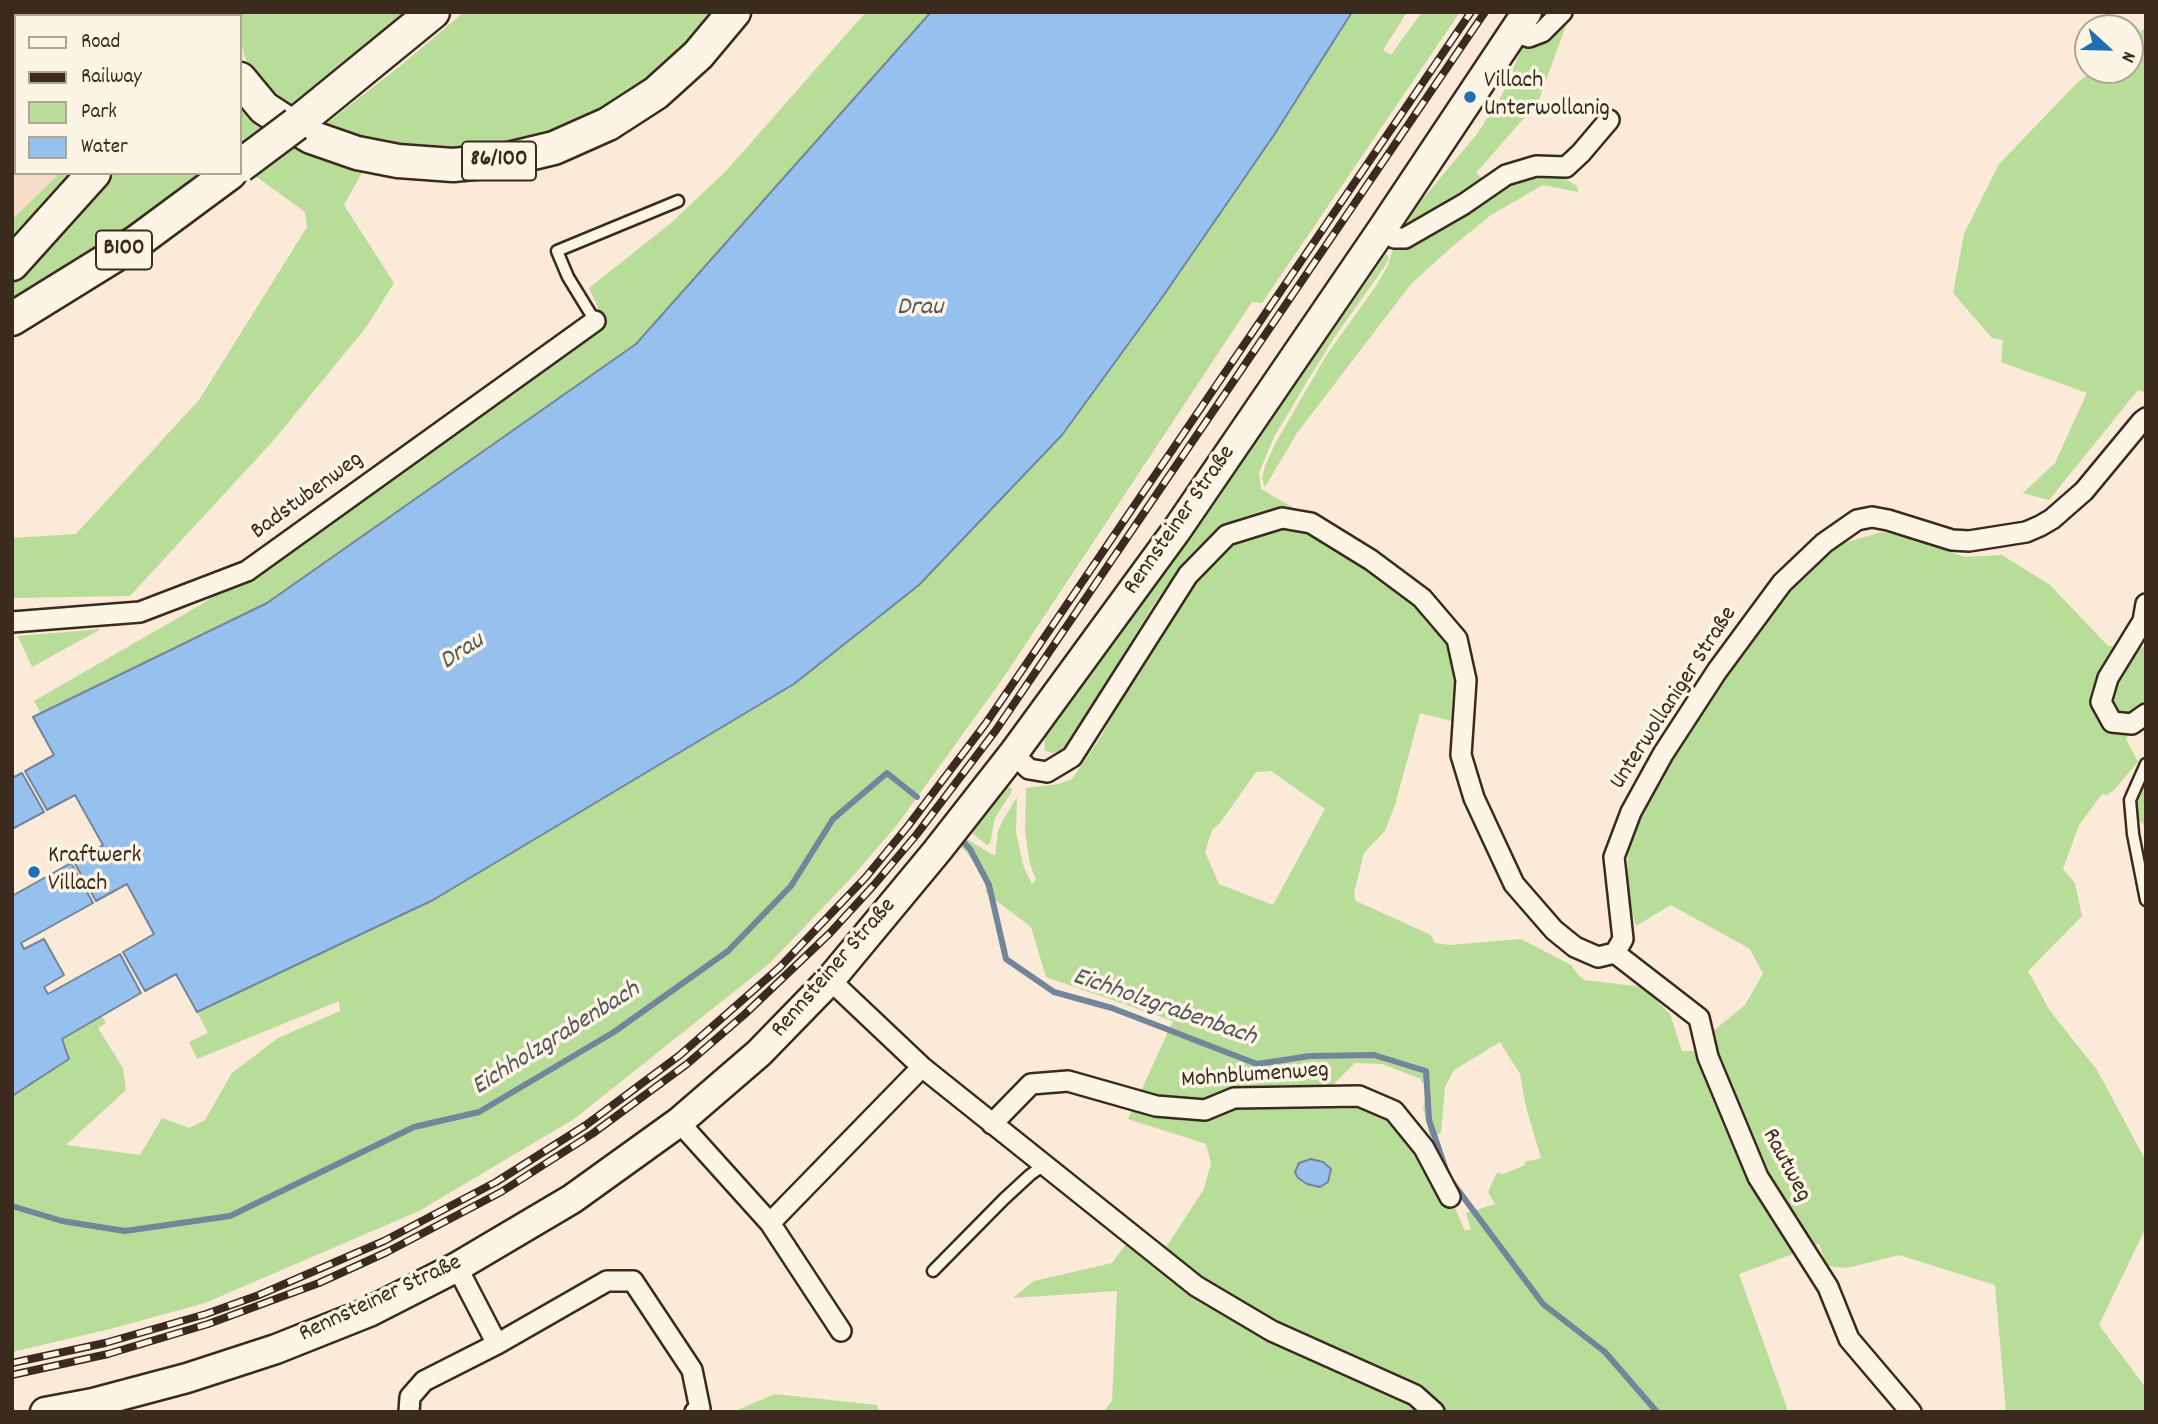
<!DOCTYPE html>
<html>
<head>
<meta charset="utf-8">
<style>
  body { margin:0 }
  #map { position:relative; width:2158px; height:1424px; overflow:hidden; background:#faead7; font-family:Dekko,sans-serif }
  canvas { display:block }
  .frame { position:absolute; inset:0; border:14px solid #3b2a1e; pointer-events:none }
  .legend { position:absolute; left:14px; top:14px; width:228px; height:161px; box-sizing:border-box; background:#fcf5e5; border:2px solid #afa495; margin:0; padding:9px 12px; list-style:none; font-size:21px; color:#3b2a1e }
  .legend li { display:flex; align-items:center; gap:14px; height:35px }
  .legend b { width:35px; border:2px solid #afa495 }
  .north { position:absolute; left:2074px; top:14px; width:70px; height:70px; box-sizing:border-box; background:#fcf5e5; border:2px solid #afa495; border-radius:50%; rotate:112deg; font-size:19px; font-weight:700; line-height:28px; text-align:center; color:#3b2a1e }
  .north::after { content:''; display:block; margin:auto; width:24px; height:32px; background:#1f6fb2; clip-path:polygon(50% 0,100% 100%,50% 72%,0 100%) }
</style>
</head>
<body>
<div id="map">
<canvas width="2158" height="1424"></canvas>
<div class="frame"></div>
<ul class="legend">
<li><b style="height:9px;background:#fcf5e5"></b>Road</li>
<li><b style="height:9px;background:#3b2a1e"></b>Railway</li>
<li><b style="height:19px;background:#b7dd98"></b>Park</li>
<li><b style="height:19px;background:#96c1ef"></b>Water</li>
</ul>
<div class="north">N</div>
</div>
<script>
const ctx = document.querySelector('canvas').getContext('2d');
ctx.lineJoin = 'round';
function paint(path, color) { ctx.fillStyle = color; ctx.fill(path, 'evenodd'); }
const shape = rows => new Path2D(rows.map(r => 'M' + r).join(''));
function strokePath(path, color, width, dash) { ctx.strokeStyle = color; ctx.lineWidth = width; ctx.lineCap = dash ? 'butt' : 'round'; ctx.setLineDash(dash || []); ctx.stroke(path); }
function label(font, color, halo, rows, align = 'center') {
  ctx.font = font + ' Dekko,sans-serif'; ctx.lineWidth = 7; ctx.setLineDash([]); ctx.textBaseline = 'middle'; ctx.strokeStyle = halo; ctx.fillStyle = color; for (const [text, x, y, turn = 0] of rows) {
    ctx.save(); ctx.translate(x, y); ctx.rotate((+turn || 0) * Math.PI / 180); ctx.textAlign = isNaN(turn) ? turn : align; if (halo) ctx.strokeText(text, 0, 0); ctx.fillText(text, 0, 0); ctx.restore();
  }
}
const built = shape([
  [12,12,109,12,111,16,16,16,16,173,74,173,12,252]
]);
const green = shape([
  [38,12,139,12,140,16,41,16],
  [240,12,416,12,289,111,254,79,244,55,240,33],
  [464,12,718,12,689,46,624,101,556,134,499,148,423,151,354,139,323,126,399,67],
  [866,12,931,12,636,344,267,603,41,713,34,701,202,604,415,459,605,323,589,288,671,223,727,170],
  [1352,12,1407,12,1383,50,1391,55,1422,12,1460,12,1262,303,1252,302,1004,677,897,825,852,877,770,963,574,1119,419,1211,205,1303,110,1329,12,1352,12,1096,69,1059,62,1039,101,1015,106,1023,98,1028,123,1068,126,1090,66,1145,140,1155,162,1118,189,1128,205,1120,232,1073,278,1038,340,1011,339,1001,197,1059,189,1042,208,1033,197,1012,433,900,795,684,919,585,1062,435,1161,299,1274,135],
  [1568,12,1571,12,1538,102,1476,173,1484,180,1411,227,1407,224,1408,220,1421,201,1477,134,1502,95,1523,45],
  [2146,27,2146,393,2138,390,2049,500,2023,493,2055,463,2087,393,2001,362,2003,340,1992,338,1953,293,1964,234,1999,164,2076,84,2093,70,2130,70,2130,40],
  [240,100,269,127,240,150],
  [299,144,364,169,344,205,394,283,367,326,273,441,130,596,12,598,12,538,76,534,199,400,307,227,305,212,254,175],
  [1528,171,1559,175,1577,186,1578,192,1543,185,1491,215,1454,245,1411,284,1297,433,1265,487,1262,479,1265,466,1275,444,1326,356,1376,286,1388,265,1395,243],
  [60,173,85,173,12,253,12,220],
  [104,173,211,173,176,201,12,306,12,274],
  [1386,254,1389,258,1385,266,1334,338,1305,385,1274,437,1259,473,1261,489,1292,507,1293,511,1265,511,1244,517,1212,536,1176,575,1158,598,1122,656,1078,737,1064,750,1053,753,1045,751,1044,735,1275,413],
  [1276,525,1305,530,1326,542,1423,612,1434,622,1448,644,1457,671,1455,722,1420,713,1395,805,1385,831,1364,853,1354,893,1356,901,1431,935,1435,943,1450,945,1521,939,1571,965,1579,976,1584,980,1643,987,1670,1014,1682,1051,1696,1051,1708,1067,1753,1172,1798,1252,1739,1274,1787,1408,1785,1412,1445,1412,1431,1397,1365,1365,1302,1340,1243,1309,1210,1290,1163,1252,1204,1189,1211,1163,1206,1144,1128,1119,1136,1102,1194,1113,1239,1101,1287,1101,1344,1104,1382,1113,1398,1120,1409,1132,1431,1175,1437,1192,1455,1208,1465,1231,1471,1229,1466,1213,1495,1204,1488,1192,1496,1174,1500,1172,1501,1175,1525,1165,1525,1162,1541,1158,1526,1107,1520,1074,1500,1042,1454,1070,1445,1087,1441,1133,1430,1137,1423,1107,1429,1086,1421,1082,1421,1079,1382,1064,1355,1063,1324,1094,1272,1089,1238,1092,1206,1102,1185,1104,1140,1093,1173,1021,1046,977,1031,927,986,893,985,882,979,869,965,850,960,847,965,838,995,856,998,831,1003,820,1017,797,1016,833,1024,868,1032,884,1036,880,1030,864,1025,832,1026,788,1059,784,1072,779,1102,735,1127,686,1129,676,1151,638,1180,596,1218,554,1248,533],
  [1271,771,1325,809,1273,905,1219,884,1205,852,1212,830,1220,823,1256,772],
  [1311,1159,1323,1162,1330,1169,1328,1182,1320,1187,1307,1184,1298,1178,1295,1172,1299,1163],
  [1882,532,1926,542,1964,557,2002,555,2050,585,2108,646,2146,647,2146,696,2126,739,2138,762,2114,790,2107,795,2102,794,2079,825,2063,869,2075,883,2082,916,2028,971,2050,1011,2097,1070,2146,1161,2146,1227,2099,1325,2146,1388,2146,1412,2006,1412,1995,1285,1899,1255,1847,1268,1827,1266,1819,1244,1813,1246,1771,1190,1706,1037,1745,1005,1763,974,1750,949,1671,905,1636,926,1626,893,1629,838,1661,773,1783,593,1833,546],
  [101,629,32,667,18,636],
  [2146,777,2146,828,2138,819,2134,797],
  [1006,787,1012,788,1011,793,995,818,990,843,987,845,971,832,998,791],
  [1129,1240,1434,1412,1103,1412,1112,1401,1117,1291,1013,1298,1034,1281,1112,1263],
  [775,1394,877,1405,879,1412,733,1412]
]);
const water = shape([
  [931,12,1352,12,1274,135,1161,299,1062,435,919,585,794,684,433,900,197,1012,176,974,145,991,123,952,154,934,127,884,96,901,74,862,103,845,75,795,47,810,25,771,54,755,33,717,267,603,636,344,931,12],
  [22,773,44,812,12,829,12,778,22,773],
  [71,863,93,903,21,943,24,949,44,939,64,975,44,987,48,994,120,954,141,993,62,1039,69,1059,12,1096,12,896,71,863],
  [1311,1159,1323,1162,1331,1169,1328,1182,1320,1187,1307,1184,1298,1178,1295,1172,1299,1163,1311,1159]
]);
const stream = shape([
  [957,835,970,849,989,885,1006,959,1054,992,1112,1008,1257,1064,1310,1056,1374,1055,1426,1071,1429,1120,1447,1173],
  [1452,1182,1543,1304,1605,1352,1657,1412],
  [12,1206,62,1221,125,1231,230,1216,414,1127,479,1112,614,1032,728,951,791,886,833,819,887,773,917,797]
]);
const lane = shape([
  [595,321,568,277,557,251,678,201],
  [2146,764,2130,800,2133,834,2146,900],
  [933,1271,1004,1199,1030,1175,1044,1165]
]);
const street = shape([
  [1514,32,1529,37,1542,32,1562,12],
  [1383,228,1394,238,1405,238,1464,204,1506,175,1536,166,1566,167,1581,153,1609,120],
  [2146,604,2143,621,2108,678,2101,702,2112,722,2132,724,2146,714],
  [12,622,140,612,247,571,595,321],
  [1013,754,1029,769,1047,772,1072,757,1188,575,1227,535,1282,518,1311,523,1371,560,1422,598,1457,639,1466,680,1461,755,1474,798,1514,884,1554,930,1575,947,1598,957,1615,953,1623,939,1614,857,1631,812,1663,754,1717,671,1782,583,1824,543,1857,520,1872,517,1888,520,1952,540,1969,541,2026,532,2040,526,2052,519,2084,491,2142,421,2146,418],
  [1615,953,1699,1018,1708,1057,1758,1177,1828,1287,1849,1339,1911,1412],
  [830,980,922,1067,1196,1286,1272,1331,1415,1395,1434,1412],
  [679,1122,770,1223,922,1067],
  [992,1124,1031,1084,1068,1081,1156,1106,1205,1110,1234,1098,1359,1096,1394,1111,1424,1148,1450,1197],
  [770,1223,841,1331],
  [457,1267,497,1344],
  [409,1412,410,1397,424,1381,497,1344,607,1281,633,1281,692,1370,700,1409,695,1412]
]);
const secondary = shape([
  [45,1412,93,1403,187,1378,276,1349,369,1312,457,1267,572,1199,679,1122,759,1053,830,980,937,851,1013,754,1176,531,1383,228,1527,12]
]);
const primary = shape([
  [147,12,148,16],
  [221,16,224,12],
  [240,79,264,108,287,123,311,137,357,153,398,161,453,165,504,160,554,148,608,124,656,93,698,55,734,12],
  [296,124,433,12],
  [12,264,94,173],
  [12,319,138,241,230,173]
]);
const rail = shape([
  [12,1363,105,1343,206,1314,259,1295,384,1241,496,1182,586,1125,680,1055,780,967,866,877,908,826,986,723,1471,12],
  [12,1375,108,1354,208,1324,319,1283,387,1252,501,1192,592,1134,687,1064,745,1014,830,933,874,885,917,834,996,730,1485,12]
]);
const primaryBridge = shape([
  [240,166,296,124]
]);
const markers = [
  [1470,97,7,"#1f6fb2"],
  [34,872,7,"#1f6fb2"]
];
const shields = [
  [499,161,74],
  [124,250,56]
];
const shieldNames = [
  ["86/100",499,161],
  ["B100",124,250]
];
const poiNames = [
  ["Villach",1484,83],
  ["Unterwollanig",1484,111],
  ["Kraftwerk",48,858],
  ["Villach",48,886]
];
const streetNames = [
  ["Badstubenweg",308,497,-36],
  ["Rennsteiner Straße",1181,521,-55],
  ["Unterwollaniger Straße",1675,699,-57],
  ["Rennsteiner Straße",835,969,-49],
  ["Mohnblumenweg",1255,1077,-4],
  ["Rautweg",1785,1166,62],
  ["Rennsteiner Straße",381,1300,-25]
];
const waterNames = [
  ["Drau",920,309],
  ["Drau",463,653,-33],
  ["Eichholzgrabenbach",1164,1009,19],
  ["Eichholzgrabenbach",557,1040,-32]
];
paint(built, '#f7dcc7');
paint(green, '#b7dd98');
paint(water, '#96c1ef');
strokePath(water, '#72859b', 2);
strokePath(stream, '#72859b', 6);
strokePath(lane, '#3b2a1e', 15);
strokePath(street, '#3b2a1e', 24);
strokePath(secondary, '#3b2a1e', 33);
strokePath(primary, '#3b2a1e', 37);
strokePath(lane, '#fcf5e5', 10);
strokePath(street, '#fcf5e5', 19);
strokePath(secondary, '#fcf5e5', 28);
strokePath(primary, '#fcf5e5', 32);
strokePath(rail, '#3b2a1e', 8);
strokePath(rail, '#fcf5e5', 5, [16]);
strokePath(primaryBridge, '#3b2a1e', 37, []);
strokePath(primaryBridge, '#fcf5e5', 32);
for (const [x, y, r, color] of markers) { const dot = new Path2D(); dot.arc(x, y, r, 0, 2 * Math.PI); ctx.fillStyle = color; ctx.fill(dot); strokePath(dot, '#fcf5e5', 2.5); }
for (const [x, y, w] of shields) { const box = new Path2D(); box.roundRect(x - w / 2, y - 19.5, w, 39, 5); ctx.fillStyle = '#fcf5e5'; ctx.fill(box); strokePath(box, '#3b2a1e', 2); }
label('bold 23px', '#3b2a1e', null, shieldNames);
label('24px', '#3b2a1e', '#fcf5e5', poiNames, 'left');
label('24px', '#3b2a1e', '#fcf5e5', streetNames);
label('italic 26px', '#56575d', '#fcf5e5', waterNames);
</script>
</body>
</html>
